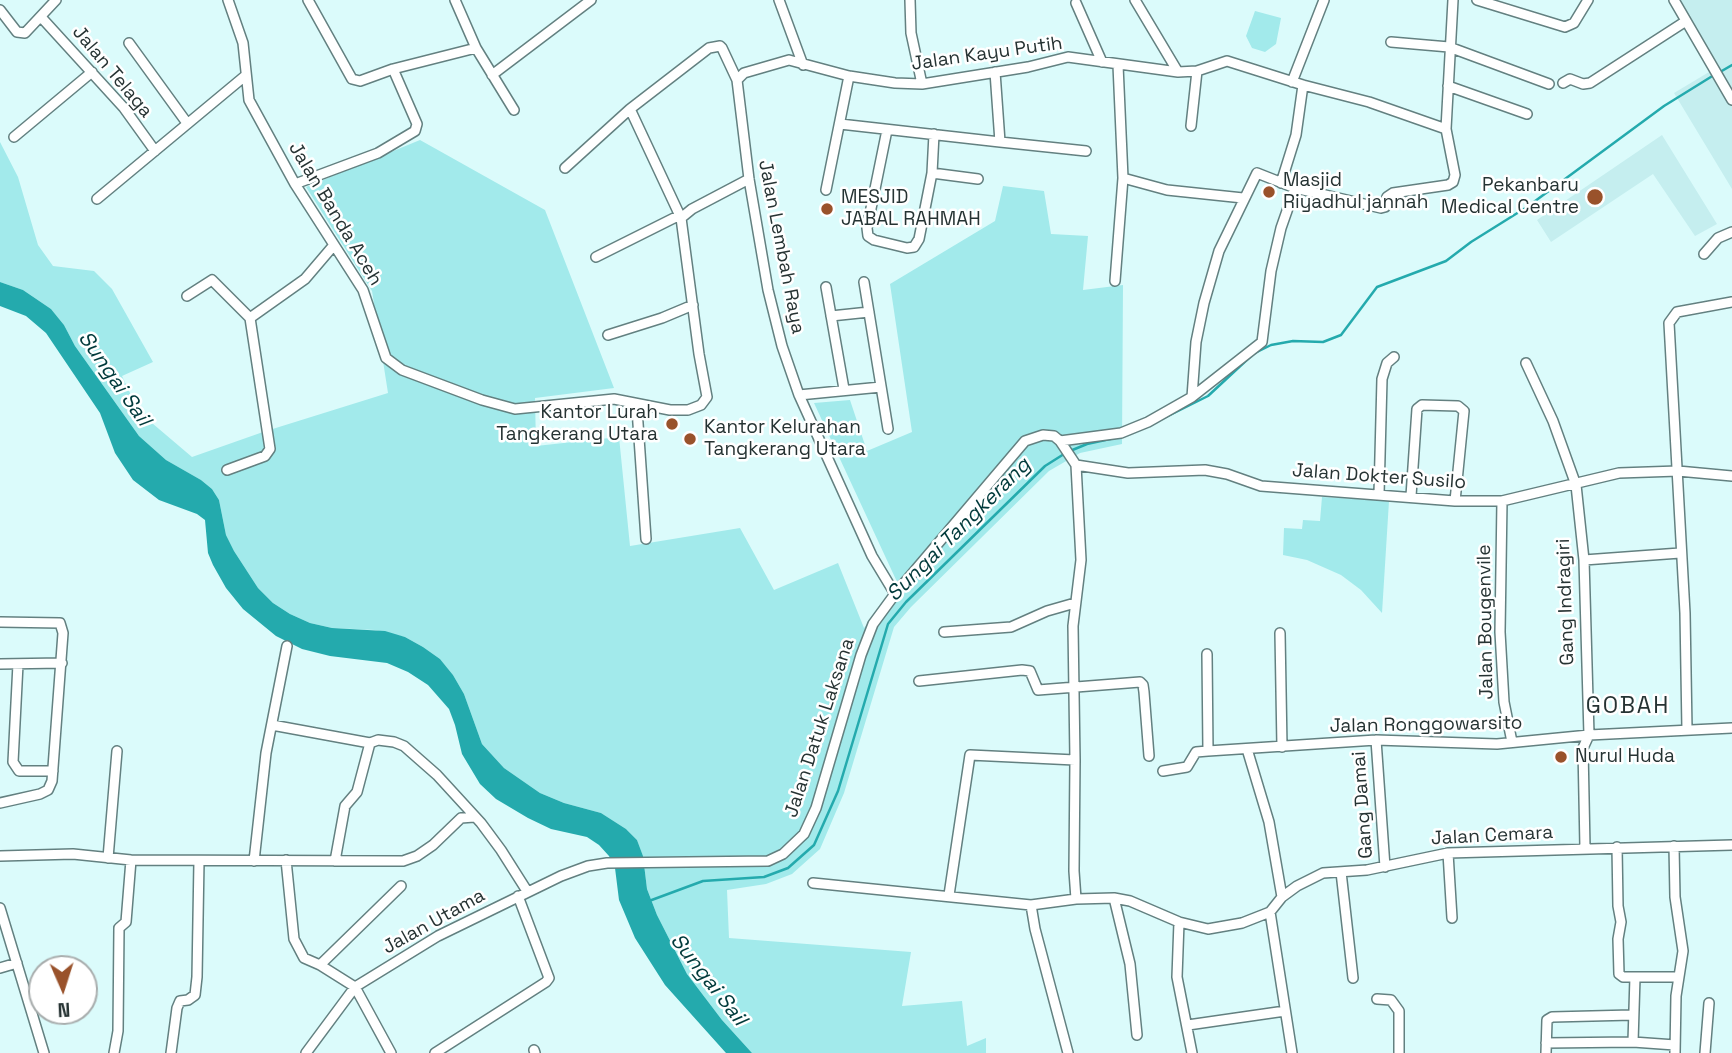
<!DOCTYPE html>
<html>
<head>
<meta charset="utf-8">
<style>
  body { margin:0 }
  #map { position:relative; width:1732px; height:1053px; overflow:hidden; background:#dbfbfb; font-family:"Space Grotesk",sans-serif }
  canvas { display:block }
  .north { position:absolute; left:28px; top:955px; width:70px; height:70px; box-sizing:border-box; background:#fff; border:2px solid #a8adad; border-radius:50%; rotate:177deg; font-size:19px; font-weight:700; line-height:28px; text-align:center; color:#263333 }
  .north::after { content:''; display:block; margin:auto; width:24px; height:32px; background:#99522b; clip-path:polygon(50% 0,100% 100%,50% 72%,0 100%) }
</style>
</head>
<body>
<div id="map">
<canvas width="1732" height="1053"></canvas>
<div class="north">N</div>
</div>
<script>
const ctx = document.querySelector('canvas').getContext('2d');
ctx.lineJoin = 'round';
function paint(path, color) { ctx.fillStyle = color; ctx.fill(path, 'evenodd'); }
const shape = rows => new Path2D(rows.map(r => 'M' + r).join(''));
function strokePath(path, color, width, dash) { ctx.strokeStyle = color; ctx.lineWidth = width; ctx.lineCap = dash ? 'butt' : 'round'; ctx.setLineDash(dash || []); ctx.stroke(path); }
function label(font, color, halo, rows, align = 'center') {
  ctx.font = font + ' "Space Grotesk",sans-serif'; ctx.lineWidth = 5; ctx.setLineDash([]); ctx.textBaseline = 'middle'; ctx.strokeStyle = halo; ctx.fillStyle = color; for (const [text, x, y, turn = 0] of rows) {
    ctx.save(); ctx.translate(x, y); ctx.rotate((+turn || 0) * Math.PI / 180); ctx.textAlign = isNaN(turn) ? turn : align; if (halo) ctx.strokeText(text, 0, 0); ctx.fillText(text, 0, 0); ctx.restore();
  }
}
const built = shape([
  [1679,0,1732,0,1732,189,1674,93,1719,66],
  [1662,135,1717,224,1695,236,1653,174,1551,242,1537,220]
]);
const green = shape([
  [1255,11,1281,18,1276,44,1265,52,1252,48,1246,36],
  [420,140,545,210,614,388,535,398,536,446,619,437,630,546,740,528,774,590,838,563,864,628,898,584,814,403,850,400,867,451,912,432,890,284,995,221,1003,186,1044,191,1051,234,1088,236,1083,290,1123,285,1122,444,1080,453,1049,471,911,607,894,627,844,793,820,849,792,874,766,884,727,890,729,938,911,952,902,1006,962,1001,967,1046,986,1038,986,1053,752,1053,722,1020,687,974,657,915,647,889,643,856,637,840,626,829,601,813,564,803,540,793,504,768,482,744,464,694,453,675,440,659,423,647,405,637,375,630,332,628,310,623,290,614,273,603,258,588,234,551,226,535,219,500,212,489,201,480,166,460,139,436,75,346,64,325,51,309,23,290,0,282,0,142,18,177,38,245,53,266,94,271,112,289,153,362,122,376,139,412,192,457,263,432,388,393,372,291,306,187],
  [1322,497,1389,501,1382,613,1361,590,1341,575,1307,560,1283,555,1284,528,1302,529,1303,520,1320,521]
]);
const water = shape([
  [0,282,23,290,51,309,64,325,75,346,139,436,166,460,201,480,212,489,219,500,226,535,234,551,258,588,273,603,290,614,310,623,332,628,385,631,405,637,423,647,440,659,453,675,464,694,482,744,504,768,540,793,564,803,601,813,626,829,637,840,643,856,647,889,657,915,687,974,722,1020,752,1053,726,1053,665,985,635,938,619,900,615,868,609,856,599,845,587,837,551,829,528,818,496,799,480,784,462,754,455,725,449,709,428,685,408,672,387,663,330,656,302,649,276,636,243,609,226,588,213,565,208,553,205,520,197,514,159,500,133,480,115,453,100,413,46,333,26,316,0,306]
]);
const stream = shape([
  [1720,72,1732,65],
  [1255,353,1271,345,1293,341,1323,342,1341,335,1377,287,1446,261,1471,242,1527,207,1664,106,1714,75],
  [1156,422,1208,396,1250,357],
  [1070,451,1087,444,1124,436],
  [649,901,703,881,764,877,788,868,814,845,838,791,888,624,906,602,1045,466,1064,454]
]);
const minor = shape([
  [228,0,243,43,249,100,295,184,363,290,386,358,402,370,482,400,515,409,614,399,670,410,688,410,701,405,707,397,699,354,681,218,692,209,749,179],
  [308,0,352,79,360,81,393,69,476,48],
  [455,0,476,48,514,110],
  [779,0,803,65],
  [910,0,911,33,922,84],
  [1135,0,1178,72],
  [1477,0,1565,27,1574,23,1588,0],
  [1674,0,1732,100],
  [1076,3,1102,62],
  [0,10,17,32,25,33,56,0],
  [41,17,124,108,155,151],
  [1391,42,1449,47,1549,84],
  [129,43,187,123],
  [1118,65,1123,178,1167,190,1243,198],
  [492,75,591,0],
  [1292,82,1324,0],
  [1563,83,1570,79,1583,84,1590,83,1686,21],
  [1448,86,1527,114],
  [630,109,681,218],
  [840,124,1000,142,995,72],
  [1191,126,1197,71],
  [887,130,867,228,868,236,874,240,907,248,914,247,919,239,932,173,934,134],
  [14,137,92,72],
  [1000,142,1086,151],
  [565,168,630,109,709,48,720,46,722,48,737,80],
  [932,173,978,179],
  [1281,183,1296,135,1303,85],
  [295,184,378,153,415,131,417,124,393,69],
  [826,190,849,76],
  [97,199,245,76],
  [1704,254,1718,238,1732,232],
  [596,257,680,215],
  [1115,281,1123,178],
  [864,282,888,429],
  [826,287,844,389],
  [187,296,212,280,250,318,270,449,265,456,227,470],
  [831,316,869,312],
  [250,318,305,279,334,245],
  [608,335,662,318,693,305],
  [1526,363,1553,421,1576,485,1584,560,1589,735,1583,748,1585,848],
  [799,395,881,387],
  [1192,397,1196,342,1204,303,1219,251,1257,173,1295,188,1381,208,1385,207,1387,197,1393,193,1448,185,1453,182,1455,175,1446,129,1453,0],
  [631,404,637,409,646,539],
  [1060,441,1121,433,1148,422,1192,397,1262,342,1271,271,1281,228,1295,188],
  [1076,465,1128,473,1205,470,1227,474,1261,486,1455,501,1502,501,1619,473,1678,471,1732,476],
  [1379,494,1382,379,1387,363,1394,357],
  [1411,496,1417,409,1422,405,1458,406,1464,411,1455,501],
  [1502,501,1500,632,1504,702,1512,742],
  [1584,560,1680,553],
  [895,594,872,556,799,395,782,346,768,290,749,179,737,80,744,73,789,60,849,76,895,83,922,84,1028,67,1068,57,1178,72,1197,71,1227,61,1303,85,1369,102,1446,129],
  [0,622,60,623,63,633,52,781,48,790,40,794,0,803],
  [944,632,1011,627,1047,611,1075,603],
  [1280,633,1282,747],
  [1207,654,1208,751],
  [0,664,62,663],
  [18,664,13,762,19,771,53,771],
  [919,681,1022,670,1030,671,1038,690,1140,682,1143,685,1144,692,1149,756],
  [272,725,370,743],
  [1687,730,1685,613,1669,323,1677,312,1732,302],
  [1376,740,1385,867],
  [1247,749,1269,822,1282,897],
  [1163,771,1187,767,1196,752,1208,751,1376,740,1497,744,1589,735,1732,728],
  [1674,846,1675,897,1683,951,1676,996,1675,1053],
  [1617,847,1618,906,1621,922,1618,939,1619,974,1623,977,1677,977],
  [1448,853,1452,918],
  [0,856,73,854,131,860,403,861,417,856,433,845,461,818,474,817],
  [108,858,117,751],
  [286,860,294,939,304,958,320,965,355,987,391,1053],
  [254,861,266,753,287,646],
  [335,861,345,806,357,792,370,743,378,740,394,742,404,746,437,775,481,823,501,850,527,891],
  [1341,872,1353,978],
  [813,883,1031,905,1076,899,1114,898,1130,901,1179,922,1208,929,1242,923,1270,912,1282,897,1297,886,1323,873,1367,870,1448,853,1732,845],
  [949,895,970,755,1075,760],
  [1114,898,1130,964,1137,1035],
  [1031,905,1035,929,1068,1053],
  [0,908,44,1053],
  [1270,912,1292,1053],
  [1179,922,1177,977,1192,1053],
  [320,965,401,886],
  [0,968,17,963],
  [1635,977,1633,1042,1675,1045],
  [1377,999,1391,1000,1399,1011,1399,1053],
  [1188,1025,1285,1011],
  [1546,1043,1633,1042],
  [534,1050,535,1053],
  [114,1053,118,1031,119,928,126,922,131,860],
  [171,1053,177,1008,180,1001,188,1000,195,995,197,977,199,861],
  [306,1053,355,987,438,936,561,876,588,866,607,863,768,861,783,854,804,834,816,808,861,655,873,624,895,594,1025,441,1043,435,1054,436,1060,441,1076,465,1081,560,1073,626,1075,760,1074,871,1076,899],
  [435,1053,546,982,549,978,518,896],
  [1546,1053,1547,1020,1552,1017,1632,1015],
  [1705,1053,1709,1003]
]);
const markers = [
  [1269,192,7,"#99522b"],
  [1595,197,9,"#99522b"],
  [827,209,7,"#99522b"],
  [672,424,7,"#99522b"],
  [690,439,7,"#99522b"],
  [1561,757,7,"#99522b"]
];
const streetNames = [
  ["Jalan Kayu Putih",987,54,-8],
  ["Jalan Telaga",112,72,50],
  ["Jalan Banda Aceh",335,214,59],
  ["Jalan Lembah Raya",781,247,79],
  ["Jalan Dokter Susilo",1379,477,4],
  ["Gang Indragiri",1566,602,-92],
  ["Jalan Bougenvile",1486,622,-91],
  ["Jalan Ronggowarsito",1426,725,-1],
  ["Jalan Datuk Laksana",820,728,-72],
  ["Gang Damai",1363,805,-94],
  ["Jalan Cemara",1492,836,-3],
  ["Jalan Utama",434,922,-29]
];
const poiNames = [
  ["Masjid",1283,181],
  ["Riyadhul jannah",1283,203],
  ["Pekanbaru",1579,186,"right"],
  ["Medical Centre",1579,208,"right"],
  ["MESJID",841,198],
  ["JABAL RAHMAH",841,220],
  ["Kantor Lurah",658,413,"right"],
  ["Tangkerang Utara",658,435,"right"],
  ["Kantor Kelurahan",704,428],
  ["Tangkerang Utara",704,450],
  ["Nurul Huda",1575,757]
];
const waterNames = [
  ["Sungai Sail",114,379,55],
  ["Sungai Tangkerang",959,530,-45],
  ["Sungai Sail",708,980,52]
];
const quarterNames = [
  ["GOBAH",1628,707]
];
paint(built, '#c5eeef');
paint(green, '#a2eaeb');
paint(water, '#24aaad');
strokePath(stream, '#24aaad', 2.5);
strokePath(minor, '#638080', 12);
strokePath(minor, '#fff', 9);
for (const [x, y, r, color] of markers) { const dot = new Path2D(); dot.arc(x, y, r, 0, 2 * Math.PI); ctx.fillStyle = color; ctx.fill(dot); strokePath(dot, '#fff', 2.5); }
label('19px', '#263333', '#fff', streetNames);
label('19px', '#263333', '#fff', poiNames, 'left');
label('italic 21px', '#003a3b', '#fff', waterNames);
ctx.letterSpacing = '2px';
label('23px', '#263333', '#fff', quarterNames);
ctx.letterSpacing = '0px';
</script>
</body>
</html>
